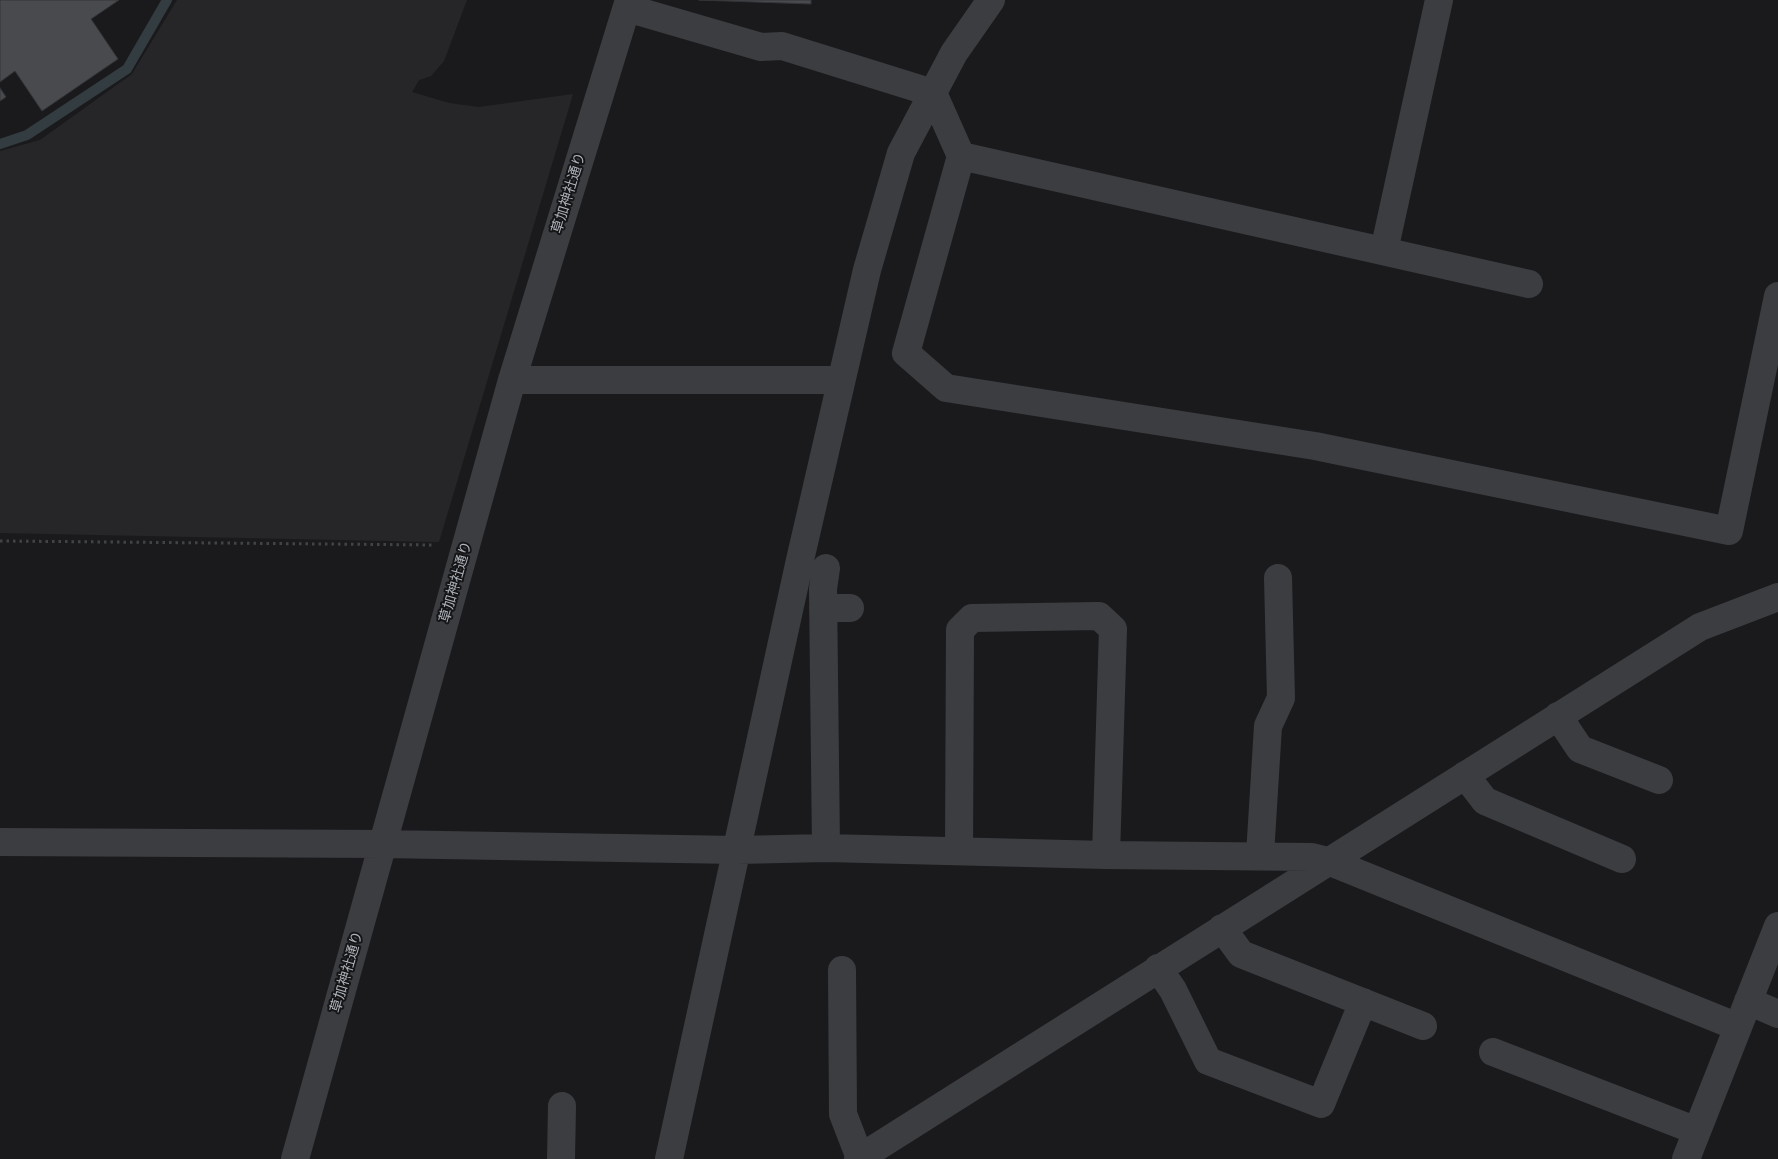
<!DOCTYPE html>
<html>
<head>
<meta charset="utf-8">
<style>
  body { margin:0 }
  canvas { display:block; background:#1a1a1c }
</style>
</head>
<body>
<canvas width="1778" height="1159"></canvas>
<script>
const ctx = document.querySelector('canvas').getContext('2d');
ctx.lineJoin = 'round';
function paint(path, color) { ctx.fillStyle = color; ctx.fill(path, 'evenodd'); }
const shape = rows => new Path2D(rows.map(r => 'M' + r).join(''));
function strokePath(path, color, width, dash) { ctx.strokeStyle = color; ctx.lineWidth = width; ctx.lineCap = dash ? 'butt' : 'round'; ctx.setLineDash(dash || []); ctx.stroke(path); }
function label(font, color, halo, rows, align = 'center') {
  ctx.font = font + ' Rubik,"Noto Sans JP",sans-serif'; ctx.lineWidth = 4; ctx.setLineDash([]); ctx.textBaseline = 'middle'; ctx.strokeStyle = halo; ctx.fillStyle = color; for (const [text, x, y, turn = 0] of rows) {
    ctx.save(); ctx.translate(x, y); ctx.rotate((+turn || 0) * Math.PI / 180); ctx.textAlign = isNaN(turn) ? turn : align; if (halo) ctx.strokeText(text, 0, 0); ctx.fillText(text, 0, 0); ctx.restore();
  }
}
const built = shape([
  [177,0,467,0,444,61,431,76,419,80,412,92,449,103,479,107,573,94,439,542,0,533,0,151,40,140,132,74]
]);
const stream = shape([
  [0,144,27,135,127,69,167,0]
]);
const building = shape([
  [0,0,119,0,91,19,118,59,42,111,15,71,0,82,0,0],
  [699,0,811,0,811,4,699,0],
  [0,88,6,97,0,101,0,88]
]);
const path = shape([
  [0,541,433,545]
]);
const minor = shape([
  [627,8,761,47,782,46,933,93,961,156,906,353,946,388,1315,446,1729,531,1778,296],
  [961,156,1529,284],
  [1384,251,1439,0],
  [512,380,841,380],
  [823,608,850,608],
  [1558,716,1580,749,1659,780],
  [1465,775,1485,801,1622,859],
  [0,842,383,844,737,850,826,848,1106,855,1312,857,1328,861,1738,1027],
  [826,848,823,589,826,568],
  [959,851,960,630,972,618,1099,616,1113,629,1106,855],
  [1260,855,1268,726,1281,698,1278,578],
  [1222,928,1241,954,1423,1026],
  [1158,968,1173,990,1208,1061,1321,1104,1363,1002],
  [842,970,843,1114,860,1158],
  [1748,1001,1778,1014],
  [1493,1052,1697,1131],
  [295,1159,512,380,629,0],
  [561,1159,562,1106],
  [669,1159,800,560,867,270,901,153,954,53,991,0],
  [858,1159,1700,627,1778,597],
  [1686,1159,1778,926]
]);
const streetNames = [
  ["草加神社通り",569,193,-73],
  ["草加神社通り",456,582,-74],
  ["草加神社通り",347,972,-74]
];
paint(built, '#262629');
strokePath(stream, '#333d41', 10);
paint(building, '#494a4e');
strokePath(building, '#343538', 1);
strokePath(path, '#414447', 3, [2.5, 4]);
strokePath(minor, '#3b3d40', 28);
label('14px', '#aeb3ba', '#151517', streetNames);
</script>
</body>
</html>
